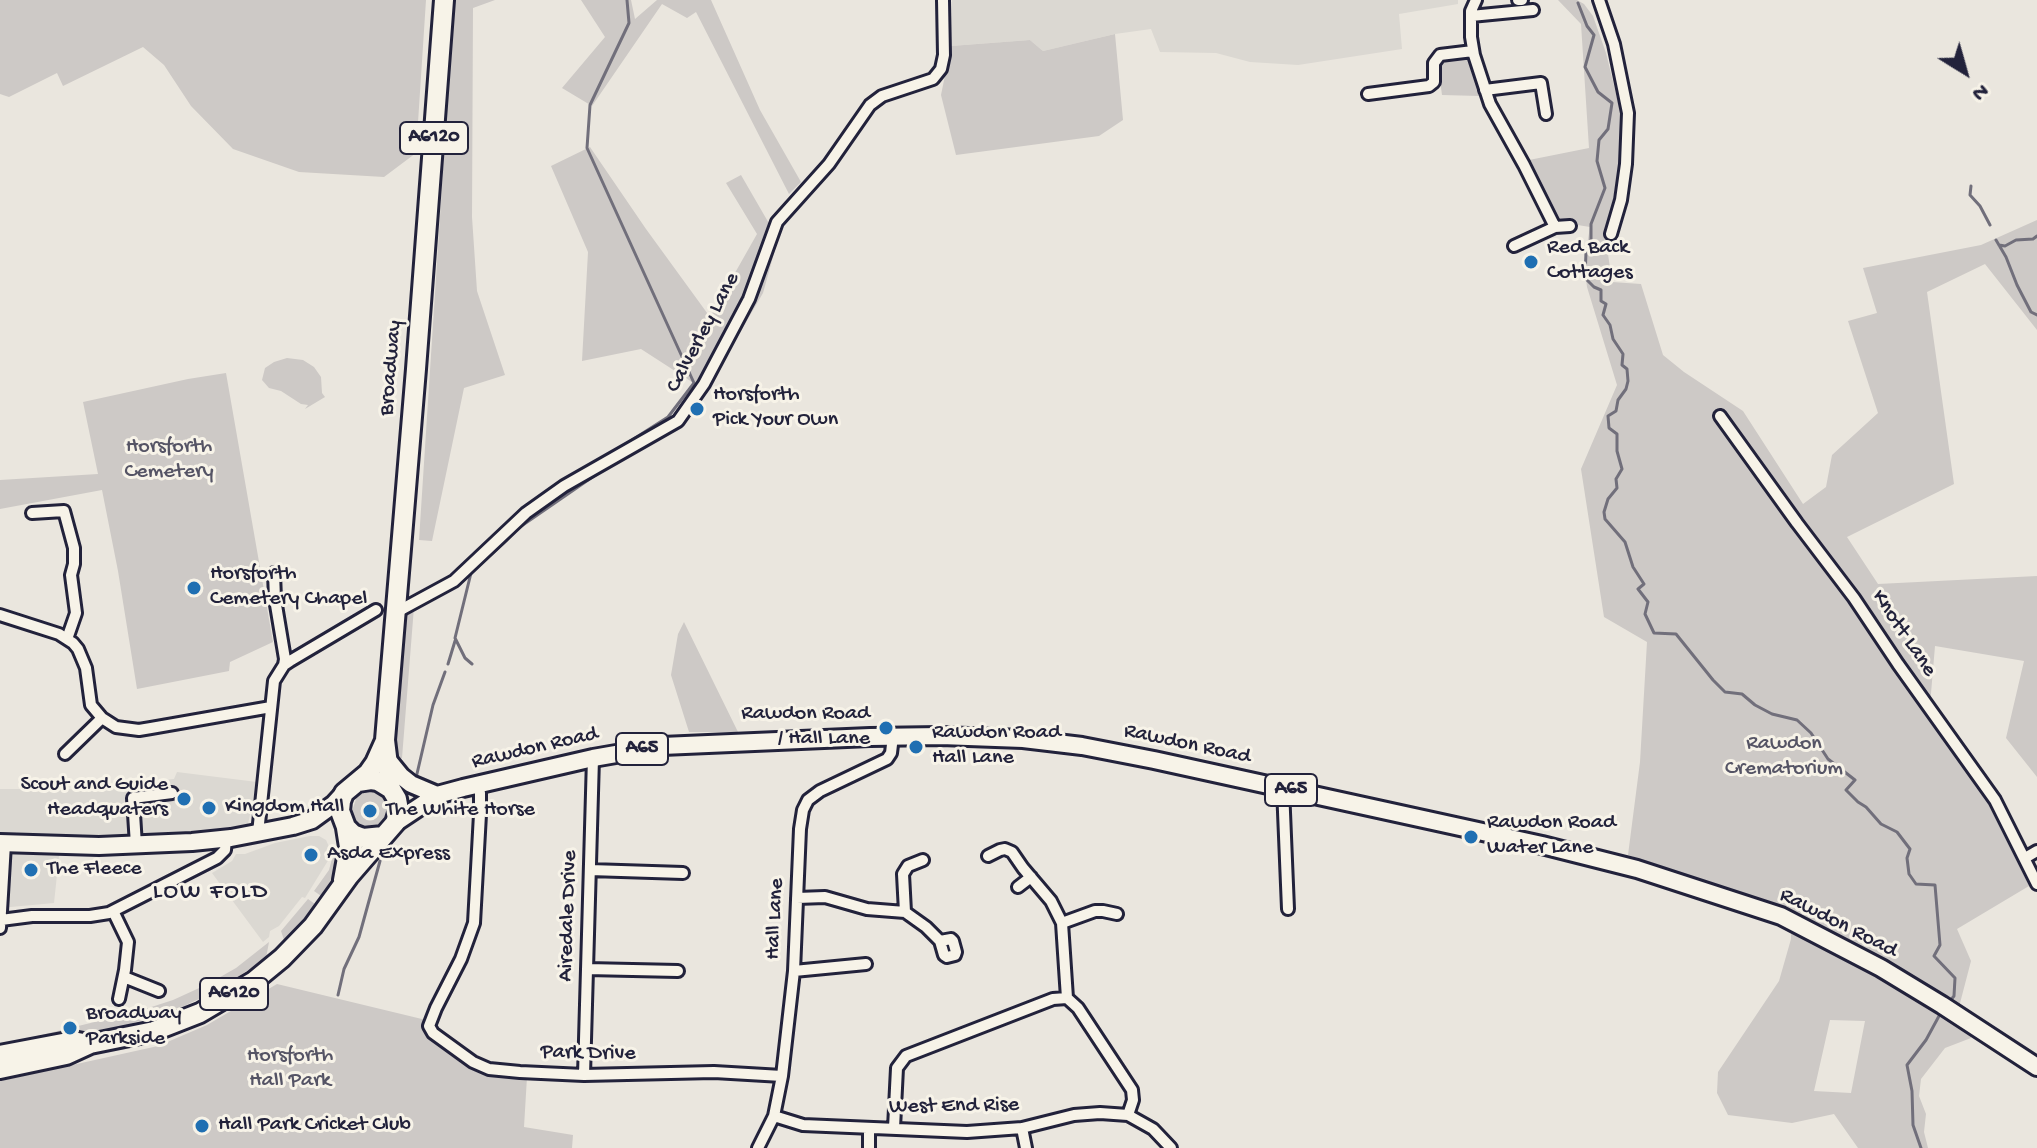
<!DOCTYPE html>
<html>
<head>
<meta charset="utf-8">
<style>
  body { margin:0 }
  #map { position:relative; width:2037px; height:1148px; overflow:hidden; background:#eae6de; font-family:"Gochi Hand",sans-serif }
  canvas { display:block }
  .north { position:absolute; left:1925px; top:32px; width:80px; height:80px; -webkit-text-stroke:6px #f7f3e8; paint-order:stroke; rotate:143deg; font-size:22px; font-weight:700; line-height:32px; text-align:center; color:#22223b }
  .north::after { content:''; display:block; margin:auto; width:28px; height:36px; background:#22223b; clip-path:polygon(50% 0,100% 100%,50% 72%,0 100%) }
</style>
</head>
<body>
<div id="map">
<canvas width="2037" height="1148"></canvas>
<div class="north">N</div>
</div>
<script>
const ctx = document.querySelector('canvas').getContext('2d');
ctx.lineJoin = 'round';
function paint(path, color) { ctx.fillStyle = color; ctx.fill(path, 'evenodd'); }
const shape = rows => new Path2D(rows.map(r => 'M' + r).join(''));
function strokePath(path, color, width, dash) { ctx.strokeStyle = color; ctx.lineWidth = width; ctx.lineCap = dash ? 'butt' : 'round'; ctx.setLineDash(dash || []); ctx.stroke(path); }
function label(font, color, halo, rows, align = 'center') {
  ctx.font = font + ' "Gochi Hand",sans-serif'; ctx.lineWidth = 6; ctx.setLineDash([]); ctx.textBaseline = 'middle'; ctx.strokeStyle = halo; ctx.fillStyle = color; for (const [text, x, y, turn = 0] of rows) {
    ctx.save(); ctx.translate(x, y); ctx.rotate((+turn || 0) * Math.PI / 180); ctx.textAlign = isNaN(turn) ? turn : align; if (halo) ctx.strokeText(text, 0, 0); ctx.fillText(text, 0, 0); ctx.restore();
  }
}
const built = shape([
  [952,0,1458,0,1458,4,1399,14,1402,49,1298,65,1250,62,1216,53,1160,52,1151,29,1115,34,1043,51,1030,40,951,46],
  [177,772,257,782,248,824,192,834,140,837,64,837,59,856,54,903,0,908,0,789,71,789,174,779],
  [310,836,319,836,326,840,331,851,329,859,305,898,302,897,279,926,270,931,269,937,263,942,212,873,232,861,236,854,245,854,275,843]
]);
const green = shape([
  [0,0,426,0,416,153,384,177,299,172,233,149,191,106,164,65,143,47,63,86,57,73,9,97,0,94],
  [454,0,495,0,473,8,472,217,477,291,505,375,464,388,432,541,419,540],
  [581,0,631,0,635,19,657,0,711,0,760,110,801,182,789,194,696,12,687,18,662,4,592,106,562,88,605,37],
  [1558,0,1577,0,1584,4,1593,16,1606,53,1621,114,1619,165,1606,240,1612,282,1641,284,1663,355,1684,372,1743,411,1803,504,1826,487,1832,455,1878,413,1848,321,1877,313,1863,268,1981,245,2037,220,2037,330,1985,264,1927,292,1954,484,1847,537,1878,584,2037,576,2037,777,2006,738,2024,661,1935,646,1929,717,1996,814,2029,886,1957,929,1971,961,1959,1007,1971,1038,1945,1048,1921,1079,1919,1096,1926,1114,1924,1132,1928,1148,1858,1148,1834,1114,1792,1123,1728,1115,1717,1093,1718,1072,1779,981,1791,939,1791,912,1743,893,1628,855,1640,762,1647,642,1604,617,1581,469,1617,385,1587,287,1584,263,1590,227,1559,222,1524,161,1589,148,1581,24],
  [1830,1020,1865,1021,1851,1093,1814,1091],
  [1115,34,1123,120,1099,136,956,155,941,95,951,46,1030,40,1043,51],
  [1466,55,1480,96,1442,95,1438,65,1441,59],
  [590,147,646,229,710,317,757,234,726,183,741,175,778,239,763,293,706,391,641,349,582,361,588,252,551,166],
  [287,358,303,360,314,367,321,377,322,393,325,397,305,409,308,405,301,404,281,391,269,388,262,380,265,368,274,362],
  [226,373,273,642,230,662,229,671,137,689,118,571,102,490,0,509,0,480,98,474,83,402,188,379],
  [414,607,402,758,397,760,396,738,405,610],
  [684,622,738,732,689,732,671,675,678,634],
  [371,789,380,791,387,798,389,803,389,815,381,827,364,832,355,824,352,811,357,796,366,790],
  [334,851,344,852,337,874,324,898,314,891,329,870],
  [308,899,315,904,296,929,284,940,281,931],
  [269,942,266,958,256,965,214,992,184,1006,124,1026,95,1033,77,1031,0,1047,8,1043,136,1012,173,1000,208,984,236,968],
  [277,984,426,1020,425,1033,453,1057,471,1067,487,1072,527,1077,524,1127,573,1135,572,1148,0,1148,0,1081,158,1046,207,1025]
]);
const stream = shape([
  [1578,3,1587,26,1594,35,1585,67,1598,92,1612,103,1608,129,1599,140,1597,161,1605,188,1591,224,1591,239,1586,252,1585,278,1594,287,1601,290,1601,301,1606,304,1603,315,1610,325,1613,339,1623,354,1622,365,1627,369,1628,381,1626,389,1618,400,1616,411,1608,416,1609,428,1617,434,1617,451,1622,469,1616,479,1617,488,1608,499,1604,512,1605,519,1625,542,1633,567,1644,584,1638,589,1648,602,1645,614,1654,633,1676,634,1713,680,1725,692,1742,694,1755,705,1772,714,1797,720,1811,733,1828,759,1855,780,1846,790,1858,802,1866,807,1881,824,1897,832,1910,849,1907,858,1909,874,1916,884,1935,885,1940,945,1934,956,1955,978,1954,996,1950,1001],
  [1971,186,1970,195,1980,206,1990,225],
  [1996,240,2006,257,2017,285,2031,312,2037,315],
  [1999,245,2005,246,2016,240,2033,239,2037,236],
  [607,456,668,417,694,383,587,148,590,105,629,23,627,0],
  [448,664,455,641],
  [472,664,465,658,455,638,471,573,506,541,517,529,607,467],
  [416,778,433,705,445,672],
  [338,995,344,969,359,937,380,861],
  [1921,1148,1913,1125,1912,1091,1907,1065,1926,1040,1939,1016]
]);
const street = shape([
  [1476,0,1471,11,1471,37,1474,55,1490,104,1524,165,1555,227],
  [1518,0,1522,0],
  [1599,0,1614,44,1628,113,1626,164,1621,200,1611,234],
  [1471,16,1533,10],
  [1485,90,1541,83,1546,114],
  [1368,94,1429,86,1434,82,1434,63,1440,55,1473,51],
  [1514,246,1555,227,1570,226],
  [1720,416,1797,523,1854,598,1898,664,1995,800,2037,884],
  [32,513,64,511,74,548,74,564,71,575,76,613,67,639],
  [274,573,275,599,285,659,284,665],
  [395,613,454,581,526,513,564,486,678,421,704,384,749,299,777,222,829,164,870,105,882,96,933,79,941,69,944,55,943,0],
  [0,615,59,634,73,643,78,649,86,668,91,705,102,718,116,727,139,730,151,728,271,707],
  [65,754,102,718],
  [477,784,480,793,480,814,474,923,461,959,436,1008,429,1026,433,1033,473,1062,489,1069,520,1072,584,1075,714,1072,782,1076],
  [1283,788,1288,909],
  [258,833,274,681,284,665,290,661,376,610],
  [136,845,133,798,172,793],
  [988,856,1000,850,1005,849,1012,852,1023,868,1051,901,1062,923,1067,998],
  [2025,858,2037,851],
  [590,870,683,873],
  [1018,887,1031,877],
  [797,898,825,897,867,909,905,912],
  [113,911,128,942,125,970,119,999],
  [905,912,926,927,940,941,951,939,953,941,956,952,955,955,947,957,944,955,940,941],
  [905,912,903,874,908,866,923,860],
  [1,920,32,916,90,916,109,913,217,858,225,850,226,839],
  [1062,923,1095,911,1103,911,1117,914],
  [0,928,5,844],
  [587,969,678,971],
  [794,971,866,964],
  [124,977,159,991],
  [584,1075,593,758],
  [774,1116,803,1125,967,1132,1022,1128,1074,1115,1100,1113,1128,1115,1153,1129,1171,1148],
  [894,1128,897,1068,906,1056,1053,999,1067,998,1078,1008,1132,1090,1133,1100,1128,1115],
  [1022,1128,1026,1148],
  [758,1148,774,1116,782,1076,794,971,800,829,803,810,808,800,820,791,887,759,891,753,893,736],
  [869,1148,869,1128]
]);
const primary = shape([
  [388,760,401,776,411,784,437,795],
  [395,823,437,795,463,788,593,758,662,746,870,737,941,736,1023,739,1082,746,1154,760,1542,845,1637,869,1781,916,1881,968,1942,1005,2037,1067],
  [0,843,99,846,192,842,231,838,293,826,312,820,334,804,344,793]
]);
const highway = shape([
  [391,789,385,740,416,369,444,0],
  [383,836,363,838,353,834,346,827,340,811,341,801,344,793,368,773,375,763,384,743],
  [343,880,349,847,346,828],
  [0,1055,73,1041,88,1044],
  [0,1069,66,1055,90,1044,154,1031,200,1013,254,981,282,958,313,926,349,876,395,823,399,810,397,799,391,789,378,781,371,780,358,782]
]);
const markers = [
  [1531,262,8,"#1f6fb2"],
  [697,409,8,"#1f6fb2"],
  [194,588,8,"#1f6fb2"],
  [886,728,8,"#1f6fb2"],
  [916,747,8,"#1f6fb2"],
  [184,799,8,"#1f6fb2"],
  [209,808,8,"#1f6fb2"],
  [370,811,8,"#1f6fb2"],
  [1471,837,8,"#1f6fb2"],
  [311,855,8,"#1f6fb2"],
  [31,870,8,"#1f6fb2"],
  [70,1028,8,"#1f6fb2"],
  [202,1126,8,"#1f6fb2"]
];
const shields = [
  [434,138,68],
  [642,749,52],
  [1291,790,52],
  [234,994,68]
];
const shieldNames = [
  ["A6120",434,138],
  ["A65",642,749],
  ["A65",1291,790],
  ["A6120",234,994]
];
const poiNames = [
  ["Red Back",1547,249],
  ["Cottages",1547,274],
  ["Horsforth",713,396],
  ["Pick Your Own",713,421],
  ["Horsforth",210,575],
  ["Cemetery Chapel",210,600],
  ["Rawdon Road",870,715,"right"],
  ["/ Hall Lane",870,740,"right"],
  ["Rawdon Road",932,734],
  ["Hall Lane",932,759],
  ["Scout and Guide",168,786,"right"],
  ["Headquaters",168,811,"right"],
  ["Kingdom Hall",225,808],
  ["The White Horse",386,811],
  ["Rawdon Road",1487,824],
  ["Water Lane",1487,849],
  ["Asda Express",327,855],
  ["The Fleece",47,870],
  ["Broadway",86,1015],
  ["Parkside",86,1040],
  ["Hall Park Cricket Club",218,1126]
];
const streetNames = [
  ["Calverley Lane",704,333,-62],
  ["Broadway",392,368,-85],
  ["Knott Lane",1903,634,56],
  ["Rawdon Road",1187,745,12],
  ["Rawdon Road",535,749,-13],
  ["Airedale Drive",569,916,-88],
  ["Hall Lane",776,919,-87],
  ["Rawdon Road",1838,924,27],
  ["Park Drive",588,1054,1],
  ["West End Rise",954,1107,-1]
];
const parkNames = [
  ["Horsforth",169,448],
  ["Cemetery",169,473],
  ["Rawdon",1784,745],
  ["Crematorium",1784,770],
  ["Horsforth",290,1057],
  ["Hall Park",290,1082]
];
const neighbourhoodNames = [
  ["LOW FOLD",211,893]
];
paint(built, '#dbd8d2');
paint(green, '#cdc9c6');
strokePath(stream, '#716f7b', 3);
strokePath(street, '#22223b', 16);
strokePath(primary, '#22223b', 22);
strokePath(highway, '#22223b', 24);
strokePath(street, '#f7f3e8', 10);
strokePath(primary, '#f7f3e8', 16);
strokePath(highway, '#f7f3e8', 18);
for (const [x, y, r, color] of markers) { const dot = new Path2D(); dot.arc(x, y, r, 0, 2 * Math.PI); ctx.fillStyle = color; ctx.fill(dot); strokePath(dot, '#f7f3e8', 3); }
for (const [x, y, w] of shields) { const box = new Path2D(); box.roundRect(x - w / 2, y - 16, w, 32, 6); ctx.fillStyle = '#f7f3e8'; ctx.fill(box); strokePath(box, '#22223b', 2); }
label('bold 20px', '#22223b', null, shieldNames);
label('22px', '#22223b', '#f7f3e8', poiNames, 'left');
label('22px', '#22223b', '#f7f3e8', streetNames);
label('22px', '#555465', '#f7f3e8', parkNames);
ctx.letterSpacing = '2px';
label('24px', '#22223b', '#f7f3e8', neighbourhoodNames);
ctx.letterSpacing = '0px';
</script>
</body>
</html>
